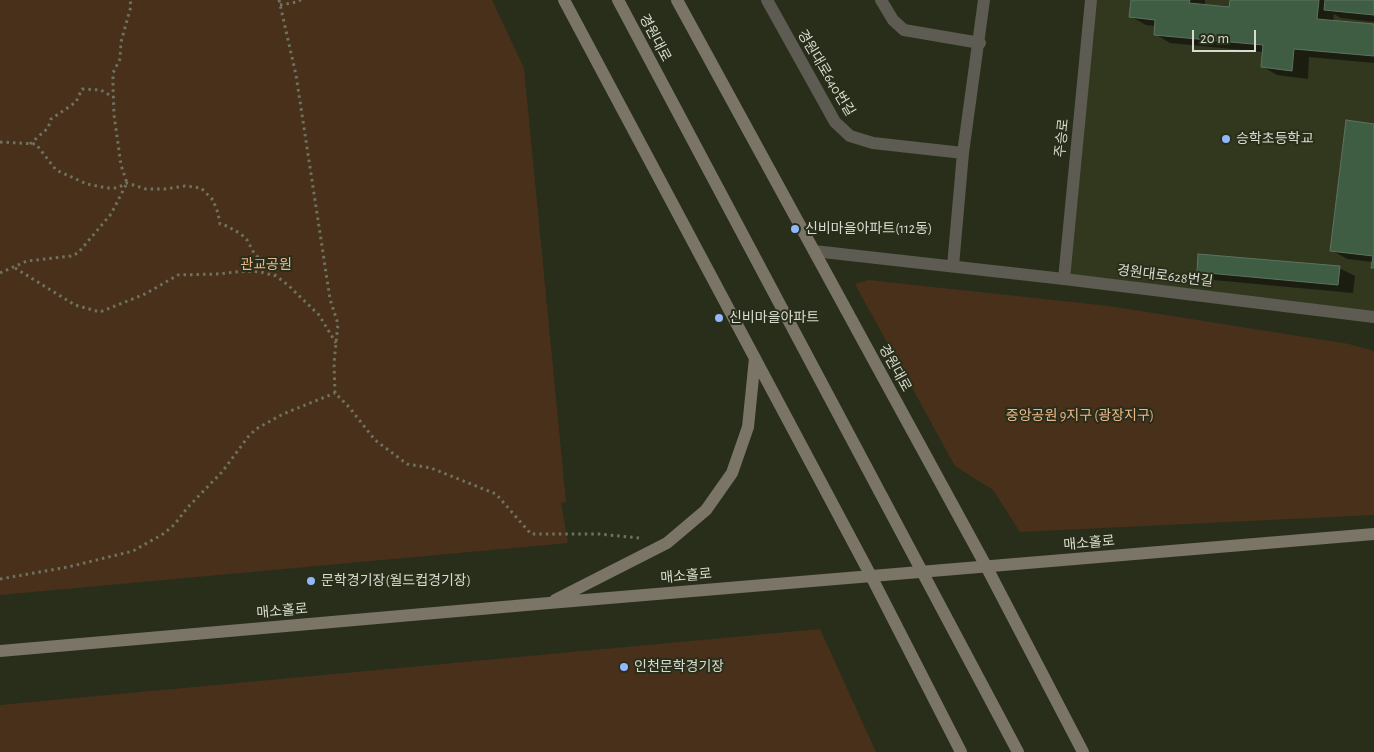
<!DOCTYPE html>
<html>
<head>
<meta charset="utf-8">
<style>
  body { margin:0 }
  #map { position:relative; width:1374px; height:752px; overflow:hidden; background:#292e1a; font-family:"Alegreya Sans",sans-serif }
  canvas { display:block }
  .scale { position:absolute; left:1192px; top:30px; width:64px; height:22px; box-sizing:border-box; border:2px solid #d8dbcf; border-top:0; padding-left:6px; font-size:15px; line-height:18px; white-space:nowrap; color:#d8dbcf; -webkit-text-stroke:4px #292e1a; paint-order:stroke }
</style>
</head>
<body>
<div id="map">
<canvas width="1374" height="752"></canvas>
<div class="scale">20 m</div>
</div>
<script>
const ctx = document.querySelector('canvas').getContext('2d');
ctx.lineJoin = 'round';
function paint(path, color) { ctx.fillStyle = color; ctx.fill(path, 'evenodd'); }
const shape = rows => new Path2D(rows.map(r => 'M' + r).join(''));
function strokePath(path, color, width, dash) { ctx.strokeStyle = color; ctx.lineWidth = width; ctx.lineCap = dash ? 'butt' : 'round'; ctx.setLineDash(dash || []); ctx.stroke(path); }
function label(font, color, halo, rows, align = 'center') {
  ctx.font = font + ' "Alegreya Sans","Noto Sans KR",sans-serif'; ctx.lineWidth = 4; ctx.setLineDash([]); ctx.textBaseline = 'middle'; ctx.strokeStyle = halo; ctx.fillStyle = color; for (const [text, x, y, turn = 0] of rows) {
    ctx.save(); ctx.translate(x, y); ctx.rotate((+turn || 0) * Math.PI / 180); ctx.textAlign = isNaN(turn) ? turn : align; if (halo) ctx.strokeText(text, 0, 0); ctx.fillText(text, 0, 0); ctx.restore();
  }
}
const built = shape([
  [1091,0,1374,0,1374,317,1064,279]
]);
const green = shape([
  [0,0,492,0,524,68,566,502,561,503,568,543,0,595],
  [868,280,1109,306,1349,344,1374,351,1374,515,1020,532,993,490,955,466,855,284],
  [820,629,876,752,0,752,0,705]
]);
const shadow = shape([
  [1132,0,1205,0,1205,6,1231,9,1231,0,1374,0,1374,22,1341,18,1334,14,1333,22,1374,26,1374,63,1309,57,1308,79,1277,75,1262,66,1263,52,1170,43,1155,34,1156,26,1146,25,1130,16],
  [1374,125,1374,268,1373,262,1347,259,1331,250],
  [1339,268,1355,276,1353,293,1213,280,1198,271]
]);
const building = shape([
  [1131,0,1190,0,1189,3,1229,7,1230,0,1319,0,1317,19,1374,24,1374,56,1294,49,1292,71,1261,67,1263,45,1154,35,1155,20,1129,17,1131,0],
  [1325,0,1374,0,1374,15,1324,10,1325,0],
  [1346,120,1374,124,1374,268,1371,268,1373,256,1330,251,1346,120],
  [1198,254,1340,266,1338,285,1197,272,1198,254]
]);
const path = shape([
  [279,0,296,75,330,299,338,324,334,363,335,393,349,407,375,440,407,464,431,468,496,494,531,534,599,534,639,538],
  [280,5,297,2,301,0],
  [0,142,36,144,56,170,87,184,107,188,117,188,127,183,146,189,165,189,185,186,201,188,213,200,218,213,220,224,227,226,241,234,247,240,254,253,276,276,288,285,319,315,336,343],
  [30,144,48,128,51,119,76,102,82,89,101,90,113,97],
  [15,268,75,305,100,312,145,294,178,275,217,274,246,271,261,272,275,276],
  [0,273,27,261,71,256,78,253,111,214,127,183,121,165,114,115,113,86,113,73,120,59,121,42,131,6,130,0],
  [0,579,68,567,133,551,163,534,174,525,188,507,222,472,248,437,256,429,283,414,335,393]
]);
const service = shape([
  [767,0,835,122,850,136,873,143,963,153],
  [881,0,893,20,904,30,980,43],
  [953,266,963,153,984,0]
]);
const minor = shape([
  [814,251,1064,279,1374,317]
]);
const tertiary = shape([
  [1064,279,1091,0]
]);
const secondary = shape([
  [564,0,871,576,961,752],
  [677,0,986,566,1083,752],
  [555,600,667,543,706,510,732,473,748,427,755,358],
  [0,651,549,603,1374,534]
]);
const secondaryBridge = shape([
  [618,0,1018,752]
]);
const markers = [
  [1226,139,5,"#93b7fd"],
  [795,229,5,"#93b7fd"],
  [719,318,5,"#93b7fd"],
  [311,581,5,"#93b7fd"],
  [624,667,5,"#93b7fd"]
];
const streetNames = [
  ["경원대로",655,38,62],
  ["경원대로640번길",826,73,59],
  ["주승로",1062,138,-84],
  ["경원대로628번길",1165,276,7],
  ["경원대로",895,368,61],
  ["매소홀로",1089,543,-5],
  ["매소홀로",686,576,-5],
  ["매소홀로",282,611,-5]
];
const poiNames = [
  ["승학초등학교",1236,139],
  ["신비마을아파트(112동)",805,229],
  ["신비마을아파트",729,318],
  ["문학경기장(월드컵경기장)",321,581],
  ["인천문학경기장",634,667]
];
const parkNames = [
  ["관교공원",266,265],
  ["중앙공원 9지구 (광장지구)",1080,416]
];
paint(built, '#32381d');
paint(green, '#48301a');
paint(shadow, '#0007');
paint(building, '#3e5d42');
strokePath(building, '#5f7261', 1);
strokePath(path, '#6e7261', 3, [2.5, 4]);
strokePath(service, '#5e5b52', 12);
strokePath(minor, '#5e5b52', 12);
strokePath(tertiary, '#5e5b52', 12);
strokePath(secondary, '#7b7567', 12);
strokePath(secondaryBridge, '#7b7567', 12);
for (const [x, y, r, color] of markers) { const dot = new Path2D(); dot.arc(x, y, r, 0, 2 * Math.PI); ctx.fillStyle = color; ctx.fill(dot); strokePath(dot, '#292e1a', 2); }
label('14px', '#d8dbcf', '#292e1a', streetNames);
label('14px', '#d8dbcf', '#292e1a', poiNames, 'left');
label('14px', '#edb789', '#292e1a', parkNames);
</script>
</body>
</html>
